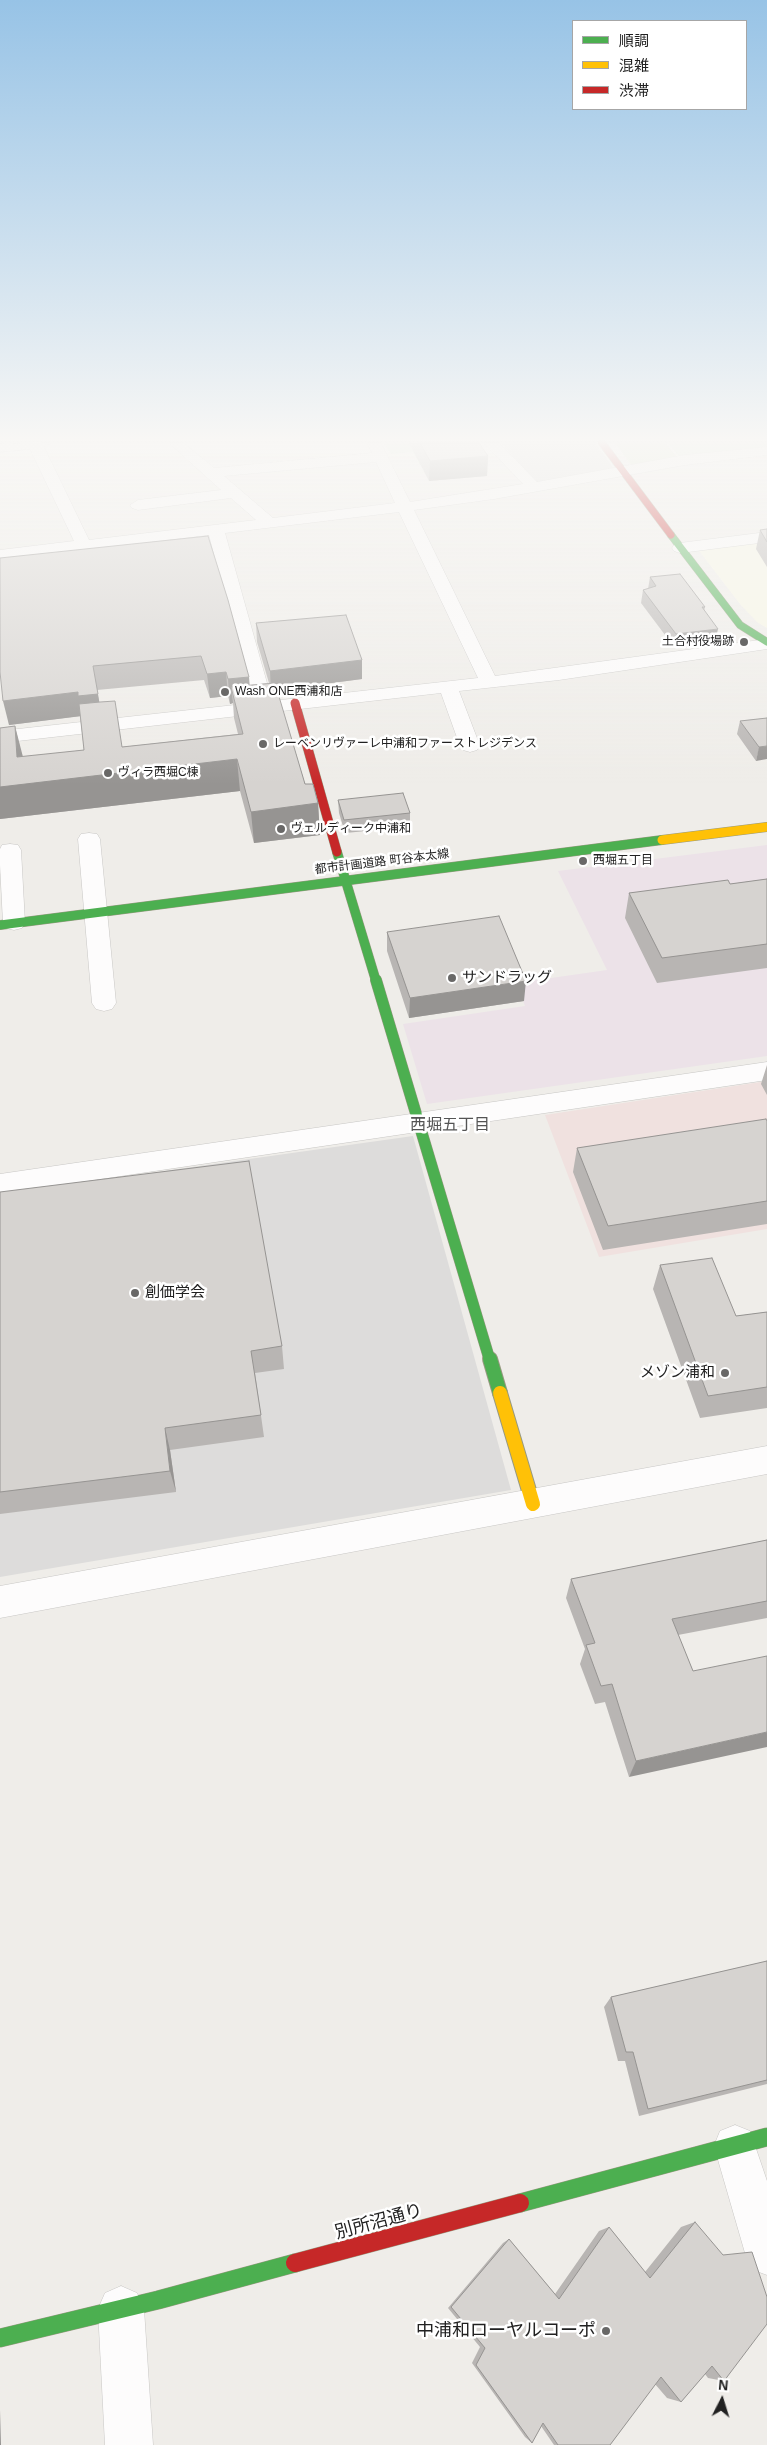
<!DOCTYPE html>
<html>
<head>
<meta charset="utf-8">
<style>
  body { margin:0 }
  #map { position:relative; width:767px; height:2445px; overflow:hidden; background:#efede9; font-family:Helvetica,"Noto Sans JP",sans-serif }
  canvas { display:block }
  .legend { position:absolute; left:572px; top:20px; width:175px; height:90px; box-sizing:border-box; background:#fff; border:1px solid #a6a6a6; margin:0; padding:6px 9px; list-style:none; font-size:15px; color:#212121 }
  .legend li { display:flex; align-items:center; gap:10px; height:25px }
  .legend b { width:25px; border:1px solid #a6a6a6 }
  .north { position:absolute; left:697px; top:2375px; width:50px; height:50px; -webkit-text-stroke:4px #fff; paint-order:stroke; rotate:5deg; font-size:14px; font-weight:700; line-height:20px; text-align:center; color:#212121 }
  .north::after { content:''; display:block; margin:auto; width:18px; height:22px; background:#212121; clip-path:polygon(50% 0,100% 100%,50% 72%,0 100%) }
</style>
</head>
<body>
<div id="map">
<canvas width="767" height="2445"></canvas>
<ul class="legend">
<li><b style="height:6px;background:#4caf50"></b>順調</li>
<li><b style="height:6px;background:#ffc107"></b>混雑</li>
<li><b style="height:6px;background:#c62828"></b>渋滞</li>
</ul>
<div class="north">N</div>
</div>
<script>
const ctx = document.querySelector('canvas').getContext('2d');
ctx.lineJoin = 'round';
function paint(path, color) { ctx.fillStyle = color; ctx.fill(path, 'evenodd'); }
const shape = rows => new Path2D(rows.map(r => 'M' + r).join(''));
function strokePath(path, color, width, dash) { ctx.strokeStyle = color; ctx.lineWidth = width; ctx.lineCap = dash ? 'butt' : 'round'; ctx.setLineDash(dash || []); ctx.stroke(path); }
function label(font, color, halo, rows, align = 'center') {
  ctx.font = font + ' Helvetica,"Noto Sans JP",sans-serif'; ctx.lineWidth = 5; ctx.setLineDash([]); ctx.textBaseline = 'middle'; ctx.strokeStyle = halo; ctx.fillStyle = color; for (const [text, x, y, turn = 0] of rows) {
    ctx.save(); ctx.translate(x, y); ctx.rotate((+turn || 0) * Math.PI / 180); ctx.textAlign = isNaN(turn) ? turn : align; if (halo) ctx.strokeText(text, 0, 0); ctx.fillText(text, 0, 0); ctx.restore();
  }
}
const commercial = shape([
  [767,1081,767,1229,599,1257,545,1115]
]);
const industrial = shape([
  [767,845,767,1056,427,1104,403,1024,525,1006,516,983,607,970,558,871]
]);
const education = shape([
  [767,540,767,628,757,622,740,604,697,548]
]);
const religious = shape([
  [413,1136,511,1490,0,1577,0,1194]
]);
const grass = shape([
  [615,443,665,443,679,459,632,466]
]);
const park = shape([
  [384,443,466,443,479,459,420,465,413,452,391,454],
  [668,443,767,443,767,450,681,459]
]);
const parking = shape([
  [501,443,595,443,615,470,537,484]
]);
const street = shape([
  [51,443,44,447,89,540,256,520,231,498,138,510,132,508,130,505,138,500,221,490,169,443,184,443,214,468,372,453,367,443,381,443,410,502,523,484,484,443,499,443,537,482,685,455,767,447,767,455,685,465,494,499,414,510,495,676,767,639,767,649,559,680,459,691,480,746,477,750,470,752,463,750,460,746,441,693,0,743,0,731,253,703,209,535,0,560,0,550,74,541,30,449,0,452,0,444,51,443],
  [376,462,395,503,273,518,224,476,376,462],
  [399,512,478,678,272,701,225,533,399,512],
  [767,532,767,542,680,553,674,551,672,548,674,545,680,543,767,532],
  [89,833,97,834,100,839,116,1003,112,1009,104,1011,96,1009,92,1003,78,839,81,834,89,833],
  [10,844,18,845,21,850,25,923,22,928,14,930,6,928,3,923,0,865,0,849,2,845,10,844],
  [767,1062,767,1080,0,1194,0,1174,767,1062],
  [767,1446,767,1474,0,1618,0,1586,767,1446],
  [735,2125,750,2131,767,2181,767,2275,751,2269,745,2253,714,2146,720,2131,735,2125],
  [121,2286,137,2293,144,2309,153,2445,105,2445,98,2309,105,2293,121,2286]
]);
const fastFar4 = shape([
  [671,535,740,625,767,642]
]);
const fastFar3 = shape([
  [337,852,376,981],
  [0,925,662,840]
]);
const fastFar2 = shape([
  [376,980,490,1361]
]);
const fastFar1 = shape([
  [490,1359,500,1393]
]);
const fast = shape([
  [520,2203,767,2137],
  [0,2338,158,2300,295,2263]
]);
const slowFar1 = shape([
  [662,840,767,827]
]);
const slow = shape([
  [500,1393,533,1504]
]);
const jamFar2 = shape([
  [602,443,671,535]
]);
const jamFar1 = shape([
  [295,703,337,852]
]);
const jam = shape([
  [295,2263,520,2203]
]);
const wall = shape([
  [409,443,479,443,488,456,487,476,429,481],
  [767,529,767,567,756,549,760,530],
  [0,558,249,677,249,685,269,683,257,642,256,623,362,660,362,679,277,690,305,784,318,803,320,835,254,843,240,791,0,819,0,728,15,726,22,757,84,750,80,716,9,725],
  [204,680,210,698,228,696,230,704,233,703,234,718,238,734,122,747,99,702,97,690],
  [650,577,705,607,704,611,715,642,674,647,641,603,643,590,648,589],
  [767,718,756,761,737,734,740,721],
  [338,800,410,813,410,827,345,833,339,813],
  [767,879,767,968,657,983,625,918,629,893,730,884],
  [387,932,524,1001,409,1018,387,951],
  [767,1065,767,1095,761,1084],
  [767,1121,767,1224,603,1250,573,1172,577,1148],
  [0,1192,282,1346,284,1369,255,1373,264,1437,170,1450,176,1492,0,1514],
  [660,1265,736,1316,767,1312,767,1408,700,1418,653,1289],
  [767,1540,767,1618,678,1635,693,1671,629,1777,605,1702,595,1704,580,1664,585,1649,566,1598,571,1579],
  [767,1961,767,2084,639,2116,625,2061,618,2061,604,2007,611,1997],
  [695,2222,724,2381,708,2378,705,2374,681,2402,667,2398,655,2384,610,2445,554,2445,541,2426,532,2443,525,2437,472,2363,480,2347,448,2308,503,2243,509,2239,555,2294,599,2231,609,2227,645,2272,681,2227]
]);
const shadedWall = shape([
  [488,456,487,476,429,481,430,461],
  [718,629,715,642,674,647,676,634],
  [362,660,362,679,271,691,270,671],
  [226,672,228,696,210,698,207,674],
  [249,677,251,701,231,687,233,703,230,704,228,679],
  [78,692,98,694,102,718,82,716,9,725,3,701],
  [15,726,23,757,126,772,237,759,240,791,0,819,0,787,17,757],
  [767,746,767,759,756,761,759,747],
  [318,803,320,835,254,843,251,812],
  [526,981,524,1001,409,1018,410,998],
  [165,1428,170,1450,176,1492,170,1471],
  [767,1732,767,1747,629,1777,636,1761],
  [0,2410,1,2445,0,2445]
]);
const building = shape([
  [420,443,479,443,488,456,430,461,420,443],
  [767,529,767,542,760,530,767,529],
  [208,536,228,600,249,677,228,679,226,672,207,674,201,656,93,666,98,694,78,696,78,692,3,701,0,672,0,558,208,536],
  [680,574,705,607,702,607,718,629,676,634,643,590,656,586,650,577,680,574],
  [346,615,362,660,270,671,256,623,346,615],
  [275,683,305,784,313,784,318,803,251,812,237,759,0,787,0,728,15,726,17,757,84,750,79,704,100,702,115,701,122,747,243,734,231,687,275,683],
  [767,718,767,746,759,747,740,721,767,718],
  [403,793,410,813,344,820,338,800,403,793],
  [767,879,767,944,662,958,629,893,728,880,730,884,767,879],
  [499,916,526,981,410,998,387,932,499,916],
  [766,1119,767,1121,767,1201,608,1226,577,1148,766,1119],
  [249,1161,282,1346,251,1351,261,1415,165,1428,170,1471,0,1492,0,1192,249,1161],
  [712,1258,736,1316,767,1312,767,1387,708,1396,660,1265,712,1258],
  [767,1540,767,1601,672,1619,693,1671,767,1656,767,1732,636,1761,612,1684,601,1686,586,1645,595,1643,571,1579,767,1540],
  [767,1961,767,2080,648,2109,633,2052,626,2052,611,1997,767,1961],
  [695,2222,723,2255,752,2252,767,2297,767,2324,724,2381,712,2366,681,2402,661,2377,610,2445,558,2445,543,2423,532,2443,476,2365,485,2348,451,2307,509,2239,559,2299,609,2227,650,2278,695,2222]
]);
const markers = [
  [744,642,5,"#696867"],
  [225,692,5,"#696867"],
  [263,744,5,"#696867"],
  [108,773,5,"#696867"],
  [281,829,5,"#696867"],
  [583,861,5,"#696867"],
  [452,978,5,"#696867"],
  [135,1293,5,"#696867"],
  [725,1373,5,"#696867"],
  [606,2331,5,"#696867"]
];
const farPoinames = [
  ["土合村役場跡",734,642,"right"],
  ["Wash ONE西浦和店",235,692],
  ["レーベンリヴァーレ中浦和ファーストレジデンス",273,744],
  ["ヴィラ西堀C棟",118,773],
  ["ヴェルディーク中浦和",291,829],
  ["西堀五丁目",593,861]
];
const farStreetnames = [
  ["都市計画道路 町谷本太線",382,862,-7]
];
const poiNames = [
  ["サンドラッグ",462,978],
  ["創価学会",145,1293],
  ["メゾン浦和",715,1373,"right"]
];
const neighbourhoodNames = [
  ["西堀五丁目",450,1126]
];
const nearStreetnames = [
  ["別所沼通り",379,2222,-15]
];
const nearPoinames = [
  ["中浦和ローヤルコーポ",596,2331]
];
paint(commercial, '#f0e1df');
paint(industrial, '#ece2e8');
paint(education, '#f8f7e5');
paint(religious, '#dddcdb');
paint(grass, '#dbecc8');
paint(park, '#d8f4d8');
paint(parking, '#dfdedd');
strokePath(street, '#c8c7c5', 1);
strokePath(fastFar4, '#979980', 8);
strokePath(fastFar3, '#979980', 10);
strokePath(fastFar2, '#979980', 12);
strokePath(fastFar1, '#979980', 16);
strokePath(fast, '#979980', 19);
strokePath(slowFar1, '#979980', 10);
strokePath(slow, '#979980', 16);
strokePath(jamFar2, '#979980', 8);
strokePath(jamFar1, '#979980', 10);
strokePath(jam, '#979980', 19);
paint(street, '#fdfcfc');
strokePath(fastFar4, '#4caf50', 7);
strokePath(fastFar3, '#4caf50', 9);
strokePath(fastFar2, '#4caf50', 11);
strokePath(fastFar1, '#4caf50', 14);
strokePath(fast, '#4caf50', 18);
strokePath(slowFar1, '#ffc107', 9);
strokePath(slow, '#ffc107', 14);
strokePath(jamFar2, '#c62828', 7);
strokePath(jamFar1, '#c62828', 9);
strokePath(jam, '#c62828', 18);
paint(wall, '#b8b5b3');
paint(shadedWall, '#969492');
paint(building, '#d6d3d0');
strokePath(building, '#969492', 1);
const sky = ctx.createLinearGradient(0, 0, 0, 785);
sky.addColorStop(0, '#97c3e6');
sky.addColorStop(0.56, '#f8f7f5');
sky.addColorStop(1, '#f8f7f500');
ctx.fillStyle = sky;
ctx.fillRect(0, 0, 767, 785);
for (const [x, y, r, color] of markers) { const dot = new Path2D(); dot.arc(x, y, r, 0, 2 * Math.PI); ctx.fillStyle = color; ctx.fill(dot); strokePath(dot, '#fff', 2); }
label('12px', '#212121', '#fff', farPoinames, 'left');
label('12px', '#212121', '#fff', farStreetnames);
label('15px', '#212121', '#fff', poiNames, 'left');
label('16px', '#545454', '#fff', neighbourhoodNames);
label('18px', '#212121', '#fff', nearStreetnames);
label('18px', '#212121', '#fff', nearPoinames, 'right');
</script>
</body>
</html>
